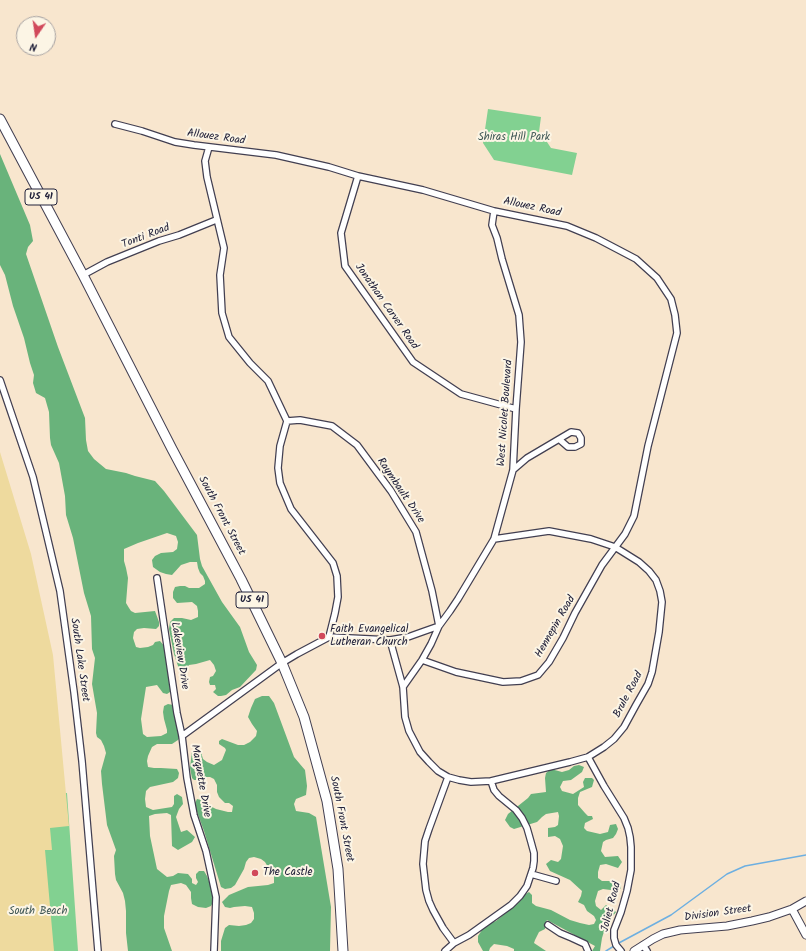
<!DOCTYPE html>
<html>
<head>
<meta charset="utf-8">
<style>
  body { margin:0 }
  #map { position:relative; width:806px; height:951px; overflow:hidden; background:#f8e6ce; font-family:Kalam,sans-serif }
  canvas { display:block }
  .north { position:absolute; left:16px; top:16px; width:40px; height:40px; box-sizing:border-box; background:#fcf5e5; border:1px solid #a5a1a1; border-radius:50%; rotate:193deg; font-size:11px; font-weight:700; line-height:16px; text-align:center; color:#22223b }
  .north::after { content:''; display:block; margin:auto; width:14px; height:18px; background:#d1495b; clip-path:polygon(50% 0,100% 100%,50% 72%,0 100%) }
</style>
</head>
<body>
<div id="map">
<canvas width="806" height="951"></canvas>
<div class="north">N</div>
</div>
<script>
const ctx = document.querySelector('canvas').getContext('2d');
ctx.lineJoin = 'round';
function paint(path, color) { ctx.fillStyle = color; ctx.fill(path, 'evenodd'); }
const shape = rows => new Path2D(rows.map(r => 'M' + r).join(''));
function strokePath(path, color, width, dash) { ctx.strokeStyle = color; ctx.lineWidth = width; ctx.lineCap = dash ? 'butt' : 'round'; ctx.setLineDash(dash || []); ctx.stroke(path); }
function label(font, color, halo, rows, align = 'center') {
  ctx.font = font + ' Kalam,sans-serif'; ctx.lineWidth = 4; ctx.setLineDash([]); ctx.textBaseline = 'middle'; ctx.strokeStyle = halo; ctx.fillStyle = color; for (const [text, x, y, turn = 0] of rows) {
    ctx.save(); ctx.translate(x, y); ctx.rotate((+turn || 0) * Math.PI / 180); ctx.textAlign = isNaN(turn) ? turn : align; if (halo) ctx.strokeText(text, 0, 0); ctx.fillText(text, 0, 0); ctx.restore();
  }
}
const green = shape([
  [488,109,541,117,539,132,543,136,551,148,577,153,572,175,494,160,483,143],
  [0,790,67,793,78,951,0,951]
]);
const forest = shape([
  [0,154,30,225,33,241,28,247,26,254,58,347,85,418,86,440,88,451,94,459,106,469,126,473,135,476,155,481,164,491,197,535,200,559,202,566,222,602,240,627,249,652,257,665,256,670,240,687,232,690,226,695,221,696,218,696,213,692,216,689,215,685,210,685,209,682,210,677,213,676,216,671,214,665,210,660,196,664,189,665,185,670,181,669,178,666,174,654,169,629,170,622,174,618,182,618,191,620,198,617,198,611,197,606,192,602,177,603,173,598,173,592,175,587,180,586,185,586,189,588,199,588,205,584,205,581,203,576,200,573,198,568,197,562,190,562,181,565,172,575,166,574,160,572,153,567,152,560,155,556,161,553,173,552,177,549,178,542,176,536,167,533,138,543,124,549,124,561,126,568,128,578,126,603,129,608,131,611,135,613,155,611,159,622,159,626,156,629,144,628,137,629,134,632,133,638,136,647,140,648,148,647,153,645,155,642,160,641,165,647,170,689,170,692,167,694,163,693,157,685,146,687,141,719,143,734,147,737,161,736,167,733,167,730,164,719,163,712,164,706,168,704,173,705,180,732,180,737,178,740,172,744,157,744,152,747,148,756,147,761,148,767,154,768,161,768,177,769,179,773,178,778,173,782,150,787,146,791,145,799,146,807,153,810,172,807,174,804,174,796,177,794,182,797,183,804,179,809,176,817,181,832,187,830,195,837,192,842,178,850,172,846,171,815,167,813,155,814,149,816,150,836,157,869,167,877,173,876,178,873,188,874,192,879,192,883,196,885,198,882,196,878,196,874,199,871,204,871,207,876,213,892,214,900,211,906,206,908,198,907,192,904,191,898,191,892,186,885,181,883,171,885,169,891,164,916,164,928,172,951,128,951,126,933,126,911,125,901,123,893,116,880,115,874,114,856,116,850,107,825,102,784,101,771,106,753,104,746,101,740,97,737,96,733,97,713,92,684,95,658,92,649,91,616,84,593,73,538,66,515,65,496,59,463,51,445,50,438,49,412,45,398,36,393,33,383,34,375,30,363,24,338,13,306,5,275,0,265],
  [262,696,269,696,274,703,294,757,305,770,307,786,306,795,296,799,294,804,296,811,309,813,316,817,331,907,330,951,221,951,221,941,225,928,229,925,239,926,246,925,251,923,254,919,254,913,252,907,245,906,234,907,230,908,225,907,222,902,229,895,248,887,268,885,274,883,274,877,265,862,261,859,254,857,249,858,246,862,244,869,235,885,231,888,225,889,221,887,204,831,196,809,195,803,197,799,201,800,208,805,216,809,228,812,232,812,233,806,229,803,225,803,219,797,217,792,217,785,214,779,210,777,206,777,197,780,194,780,192,778,190,768,192,751,196,747,200,749,203,759,207,762,214,765,222,760,226,750,225,748,219,744,219,741,222,739,238,745,244,745,250,742,256,736,257,731,252,724,248,717,251,708,255,699],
  [579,765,584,767,582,772,571,780,563,781,560,787,562,791,573,794,584,787,583,782,585,778,592,778,594,780,592,787,580,792,578,798,578,805,585,813,588,816,592,816,593,819,585,823,584,828,587,831,600,834,608,832,610,825,616,824,618,829,616,834,613,838,606,840,603,842,601,851,605,857,618,856,622,862,618,868,606,864,600,865,598,872,598,878,602,881,612,881,621,884,621,888,618,891,603,889,598,891,595,901,596,906,601,910,606,905,613,909,616,912,606,925,602,938,600,951,592,951,595,946,547,920,545,924,545,929,539,932,535,940,534,943,546,951,514,951,514,949,507,946,494,944,490,948,489,951,483,951,478,942,478,936,482,930,488,924,496,921,519,902,524,895,529,892,532,895,532,903,536,906,551,910,570,920,580,923,589,925,594,924,596,920,594,916,587,911,584,905,578,902,581,896,582,891,570,880,550,871,546,864,551,860,558,862,561,859,563,846,560,839,555,836,548,837,548,828,555,827,558,825,559,816,558,812,546,814,542,817,537,822,514,829,510,827,505,820,508,814,528,798,531,794,546,792,545,778,546,773,551,769,562,772,569,770,574,766]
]);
const sand = shape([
  [0,452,31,554,53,655,69,826,50,828,52,850,45,850,54,951,0,951]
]);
const stream = shape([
  [617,944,671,915,727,874,745,866,806,855],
  [606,951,614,946]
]);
const minor = shape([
  [115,124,142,131,175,142,194,145,276,155,329,167,358,176,423,190,494,211,567,226,596,238,636,259,657,278,671,299,675,315,677,333,648,446,634,516,625,534,602,565,575,613,563,638,549,662,538,675,521,681,503,682,456,672,422,660],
  [209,147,205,161,207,177,224,248,220,275,222,313,229,337,250,363,268,381,287,421,280,446,278,468,280,483,291,509,333,563,337,576,338,597,335,613,329,637],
  [358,176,341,233,345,266,413,362,461,394,516,409],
  [83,275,107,262,159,241,179,235,216,220],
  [0,380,33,477,60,591,74,692,82,761,98,951],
  [287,421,300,420,332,426,357,445,391,491,416,532,432,591,439,626,431,644,422,660,403,687],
  [513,470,527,458,571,432,578,433,581,438,581,444,575,447,568,447,560,440],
  [157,578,177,713,182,736,187,778,194,815,206,851,216,897,214,951],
  [390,640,403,687,405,717,409,731,420,752,429,762,438,771,448,777,459,780,471,782,491,781,494,790,499,796,516,810,522,818,527,828,531,842,534,853,534,861,533,868,527,886,520,896,511,905,469,935,454,943,445,951],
  [182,736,282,663,297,654,329,637,390,640,408,637,422,632,439,626,450,611,458,599,494,539,513,470,516,409,521,342,519,315,502,259,497,238,492,225,494,211],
  [588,757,604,786,624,818,628,828,630,837,631,847,631,870,627,891,621,912,614,930,614,938,616,945,621,951],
  [448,777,429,829,425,841,423,864,426,890,429,901,433,910,443,928,454,943],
  [491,781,570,762,588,757,604,747,614,739,624,727,636,705,648,684,652,672,659,632,662,602,660,591,656,580,649,571,639,562,615,547,591,539,549,531,494,539],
  [531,874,556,881],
  [548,925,560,933,572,938,585,944,588,951],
  [643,945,647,951]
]);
const tertiary = shape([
  [792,909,806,935],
  [634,951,653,939,663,934,680,930,727,926,752,921,769,917,792,909,806,901]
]);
const trunk = shape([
  [0,119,83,275,172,449,241,579,282,663,304,717,327,801,338,869,343,951]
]);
const markers = [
  [322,636,4,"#d1495b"],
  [255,873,4,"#d1495b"]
];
const shields = [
  [41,197,32],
  [252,600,32]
];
const shieldNames = [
  ["US 41",41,197],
  ["US 41",252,600]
];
const streetNames = [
  ["Allouez Road",216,138,8],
  ["Allouez Road",532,208,12],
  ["Tonti Road",146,237,-21],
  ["Jonathan Carver Road",386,307,55],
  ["West Nicolet Boulevard",506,413,-86],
  ["Raymbault Drive",400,491,56],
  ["South Front Street",221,516,62],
  ["Hennepin Road",556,627,-60],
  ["Lakeview Drive",179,656,81],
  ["South Lake Street",79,660,82],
  ["Brule Road",629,695,-62],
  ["Marquette Drive",200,781,80],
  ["South Front Street",341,819,79],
  ["Joliet Road",612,907,-76],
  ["Division Street",718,914,-8]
];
const parkNames = [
  ["Shiras Hill Park",514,138],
  ["South Beach",38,912]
];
const poiNames = [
  ["Faith Evangelical",330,630],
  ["Lutheran Church",330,643],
  ["The Castle",263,873]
];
paint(green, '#82d191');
paint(forest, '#69b37b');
paint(sand, '#eeda9e');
strokePath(stream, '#6dafe1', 1.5);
strokePath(minor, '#423f51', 8);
strokePath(tertiary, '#423f51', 9);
strokePath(trunk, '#423f51', 11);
strokePath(minor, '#fff', 5.5);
strokePath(tertiary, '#fff', 7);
strokePath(trunk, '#fff', 9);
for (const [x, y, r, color] of markers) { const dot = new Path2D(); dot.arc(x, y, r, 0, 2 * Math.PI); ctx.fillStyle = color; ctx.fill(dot); strokePath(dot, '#fcf5e5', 1.5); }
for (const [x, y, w] of shields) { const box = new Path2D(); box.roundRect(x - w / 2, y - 8, w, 16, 3); ctx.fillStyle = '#fcf5e5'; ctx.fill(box); strokePath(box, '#22223b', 1); }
label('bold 10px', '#22223b', null, shieldNames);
label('11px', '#22223b', '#fcf5e5', streetNames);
label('11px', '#3f5755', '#fcf5e5', parkNames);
label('11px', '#22223b', '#fcf5e5', poiNames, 'left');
</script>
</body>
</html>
